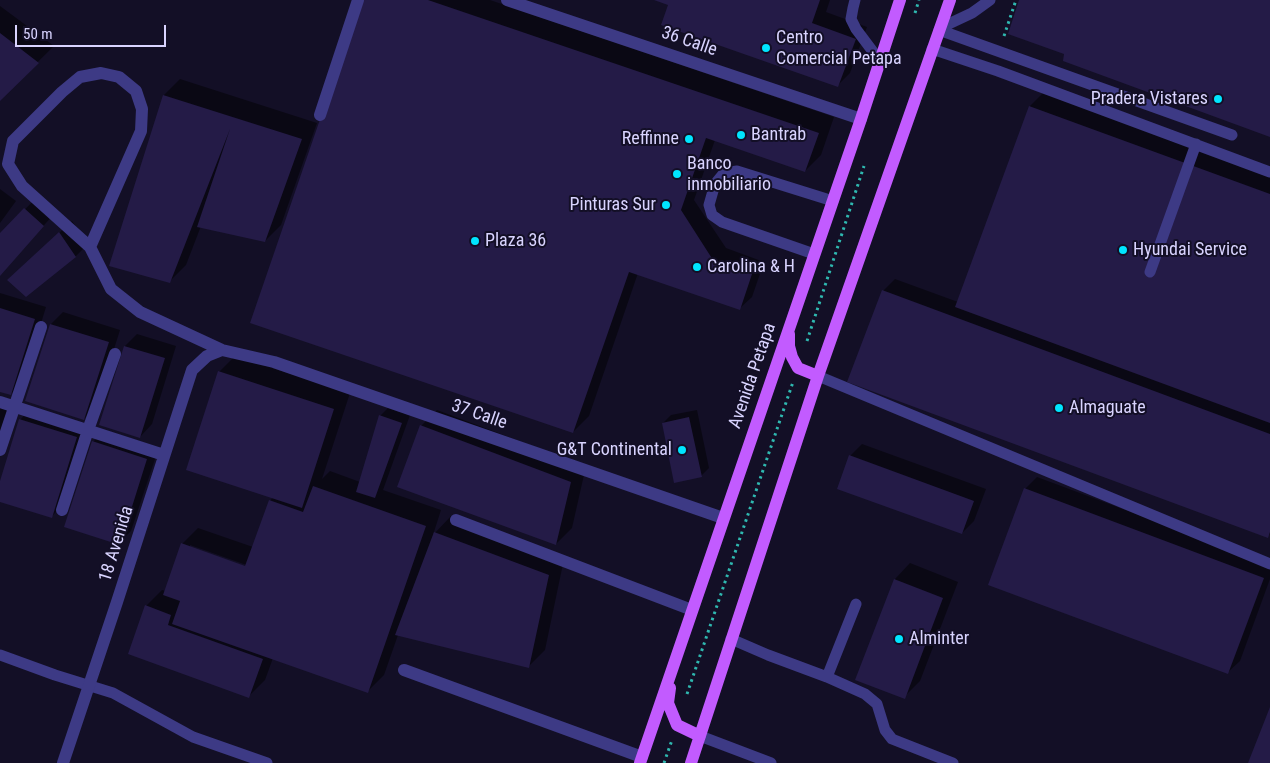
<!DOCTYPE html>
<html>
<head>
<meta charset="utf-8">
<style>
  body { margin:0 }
  #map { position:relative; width:1270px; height:763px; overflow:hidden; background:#130f26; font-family:"Roboto Condensed",sans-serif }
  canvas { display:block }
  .scale { position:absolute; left:15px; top:25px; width:151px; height:22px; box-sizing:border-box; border:2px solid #d9d4ff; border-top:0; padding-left:6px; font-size:15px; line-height:18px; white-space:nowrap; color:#d9d4ff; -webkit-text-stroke:4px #130f26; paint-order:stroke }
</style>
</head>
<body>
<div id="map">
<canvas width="1270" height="763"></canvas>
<div class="scale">50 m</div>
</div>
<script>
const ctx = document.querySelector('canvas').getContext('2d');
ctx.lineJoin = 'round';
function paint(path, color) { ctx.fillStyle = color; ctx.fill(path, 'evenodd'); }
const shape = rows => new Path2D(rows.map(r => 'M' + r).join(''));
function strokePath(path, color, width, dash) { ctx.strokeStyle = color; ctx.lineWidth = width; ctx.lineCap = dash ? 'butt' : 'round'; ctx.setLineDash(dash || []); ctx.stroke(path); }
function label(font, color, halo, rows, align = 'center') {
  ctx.font = font + ' "Roboto Condensed",sans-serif'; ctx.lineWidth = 4; ctx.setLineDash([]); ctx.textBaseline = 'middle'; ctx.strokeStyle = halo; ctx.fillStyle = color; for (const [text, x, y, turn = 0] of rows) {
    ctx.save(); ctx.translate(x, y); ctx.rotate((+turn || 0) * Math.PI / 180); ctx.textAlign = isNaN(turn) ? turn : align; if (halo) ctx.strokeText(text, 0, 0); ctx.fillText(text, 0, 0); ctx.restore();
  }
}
const shadow = shape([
  [363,0,490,0,834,117,821,155,805,171,715,140,694,200,726,248,764,262,752,297,739,309,638,273,589,416,573,432],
  [657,0,830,0,826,12,867,27,850,73,838,85,669,4],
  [0,6,54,46,0,99],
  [180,79,317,123,281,225,265,241,201,226,186,265,170,281,110,265,164,95],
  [1046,90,1270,173,1270,534,1268,536,883,291,895,279,958,302,1030,106],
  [0,189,16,201,0,223],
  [37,197,55,213,0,274,0,235],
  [72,221,88,244,76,256,26,296,21,268],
  [0,293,46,307,23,382,11,394,0,390],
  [63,312,120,330,96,406,84,419,51,324],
  [137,334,176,346,152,424,140,437,101,424,125,346],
  [235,356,350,393,322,479,330,471,360,482,380,416,388,408,410,415,383,490,441,510,433,535,451,516,564,559,545,650,529,666,398,635,384,675,368,691,273,658,265,680,249,696,129,653,146,606,162,590,166,591,182,544,198,528,253,547,270,501,273,497,219,372],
  [190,545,252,567,251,569,190,547],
  [0,396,13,400,0,441],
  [32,407,89,425,64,504,52,516,0,500,0,485,20,420],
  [437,410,586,466,572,528,556,544,421,426],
  [697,410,709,468,701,476,663,423,671,415],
  [105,430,159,447,131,531,119,543,93,442],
  [862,444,986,489,974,521,962,533,850,456],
  [1037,477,1270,564,1270,579,1240,661,1227,673,1025,489],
  [910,563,958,582,920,681,904,697,895,579]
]);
const building = shape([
  [361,0,428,0,819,133,805,172,706,138,681,210,713,260,752,274,740,310,629,272,573,433,250,323],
  [654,0,820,0,812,23,856,39,838,87,661,25,668,5],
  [1019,0,1270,0,1270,137,1063,61,1064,54,1008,34],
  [0,33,39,63,0,101],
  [163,95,302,139,265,242,197,227,230,129,170,283,109,266],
  [1029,106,1270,194,1270,423,955,307],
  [24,208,44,226,0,276,0,233],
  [59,232,76,257,26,297,7,280],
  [882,290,1270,434,1270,532,1268,538,847,382],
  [0,308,35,319,11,395,0,392],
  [50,324,109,342,84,420,25,401],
  [124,346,165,358,140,438,99,425],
  [218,371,334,409,302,508,186,470],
  [379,415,402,423,375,498,356,492],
  [689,417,702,477,674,483,662,423],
  [19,419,77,437,52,518,0,502,0,481],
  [420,425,571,482,556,545,397,487],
  [92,441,147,459,120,545,64,527],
  [849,455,974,501,962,534,837,489],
  [313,486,426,526,368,693,172,624,180,601,163,595,181,543,245,566,269,500,303,512],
  [1024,488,1264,578,1228,674,988,585],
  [434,532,549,575,529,668,395,635],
  [894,579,943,598,905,699,855,680],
  [145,605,171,615,168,625,263,659,249,698,128,654],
  [1270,707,1270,763,1248,763]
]);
const path = shape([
  [915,13,919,0],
  [1004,36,1016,0],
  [807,341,864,166],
  [687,694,793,382],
  [664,763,672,740]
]);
const lane = shape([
  [855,0,853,8,851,19,856,29,880,61],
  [940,28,972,13,990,0],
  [939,30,1232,135],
  [932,49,998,71,1270,172],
  [814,254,722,222,712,215,709,205,715,184,724,173,737,171,833,201],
  [1150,272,1196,144],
  [818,376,1270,564],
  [731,639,768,655,827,677,865,694,877,704,885,730,892,739,953,763],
  [0,655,55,675,113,693,193,737,267,763],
  [827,677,856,604],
  [700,736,771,763]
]);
const street = shape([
  [507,0,861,119],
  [320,115,358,0],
  [90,247,141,131,142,109,136,91,119,77,101,73,80,77,62,92,13,141,8,164,22,186,90,247,111,289,140,312,222,350,274,362,723,518],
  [0,402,164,455],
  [0,450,41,327],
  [62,510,88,430,115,354],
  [456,520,692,610],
  [404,670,642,757],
  [63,763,117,602,192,370,207,356,222,350]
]);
const primary = shape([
  [789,334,789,346,792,357,798,368,818,376],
  [670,688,668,703,677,725,700,736],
  [640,763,861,119,900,0],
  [691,763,818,376,950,0]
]);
const markers = [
  [766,48,5,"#00e5ff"],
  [1218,99,5,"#00e5ff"],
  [741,135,5,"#00e5ff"],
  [689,139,5,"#00e5ff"],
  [677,174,5,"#00e5ff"],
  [666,205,5,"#00e5ff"],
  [475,241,5,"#00e5ff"],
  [1123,250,5,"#00e5ff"],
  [697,267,5,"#00e5ff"],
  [1059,408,5,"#00e5ff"],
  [682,450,5,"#00e5ff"],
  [899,639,5,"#00e5ff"]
];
const poiNames = [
  ["Centro",776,38],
  ["Comercial Petapa",776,59],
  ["Pradera Vistares",1208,99,"right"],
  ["Bantrab",751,135],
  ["Reffinne",679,139,"right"],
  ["Banco",687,164],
  ["inmobiliario",687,185],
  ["Pinturas Sur",656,205,"right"],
  ["Plaza 36",485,241],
  ["Hyundai Service",1133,250],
  ["Carolina & H",707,267],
  ["Almaguate",1069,408],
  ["G&T Continental",672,450,"right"],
  ["Alminter",909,639]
];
const streetNames = [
  ["36 Calle",689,42,19],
  ["Avenida Petapa",753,376,-71],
  ["37 Calle",479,415,19],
  ["18 Avenida",117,544,-73]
];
paint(shadow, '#0007');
paint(building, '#241b47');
strokePath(path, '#2fb8b0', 3, [2.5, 4]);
strokePath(lane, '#3d3a85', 11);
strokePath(street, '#3d3a85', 12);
strokePath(primary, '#c25bff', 12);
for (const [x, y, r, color] of markers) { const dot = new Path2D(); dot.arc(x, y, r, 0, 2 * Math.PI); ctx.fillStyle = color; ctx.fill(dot); strokePath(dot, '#130f26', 2); }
label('18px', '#d9d4ff', '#130f26', poiNames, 'left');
label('18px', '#d9d4ff', '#130f26', streetNames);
</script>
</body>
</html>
